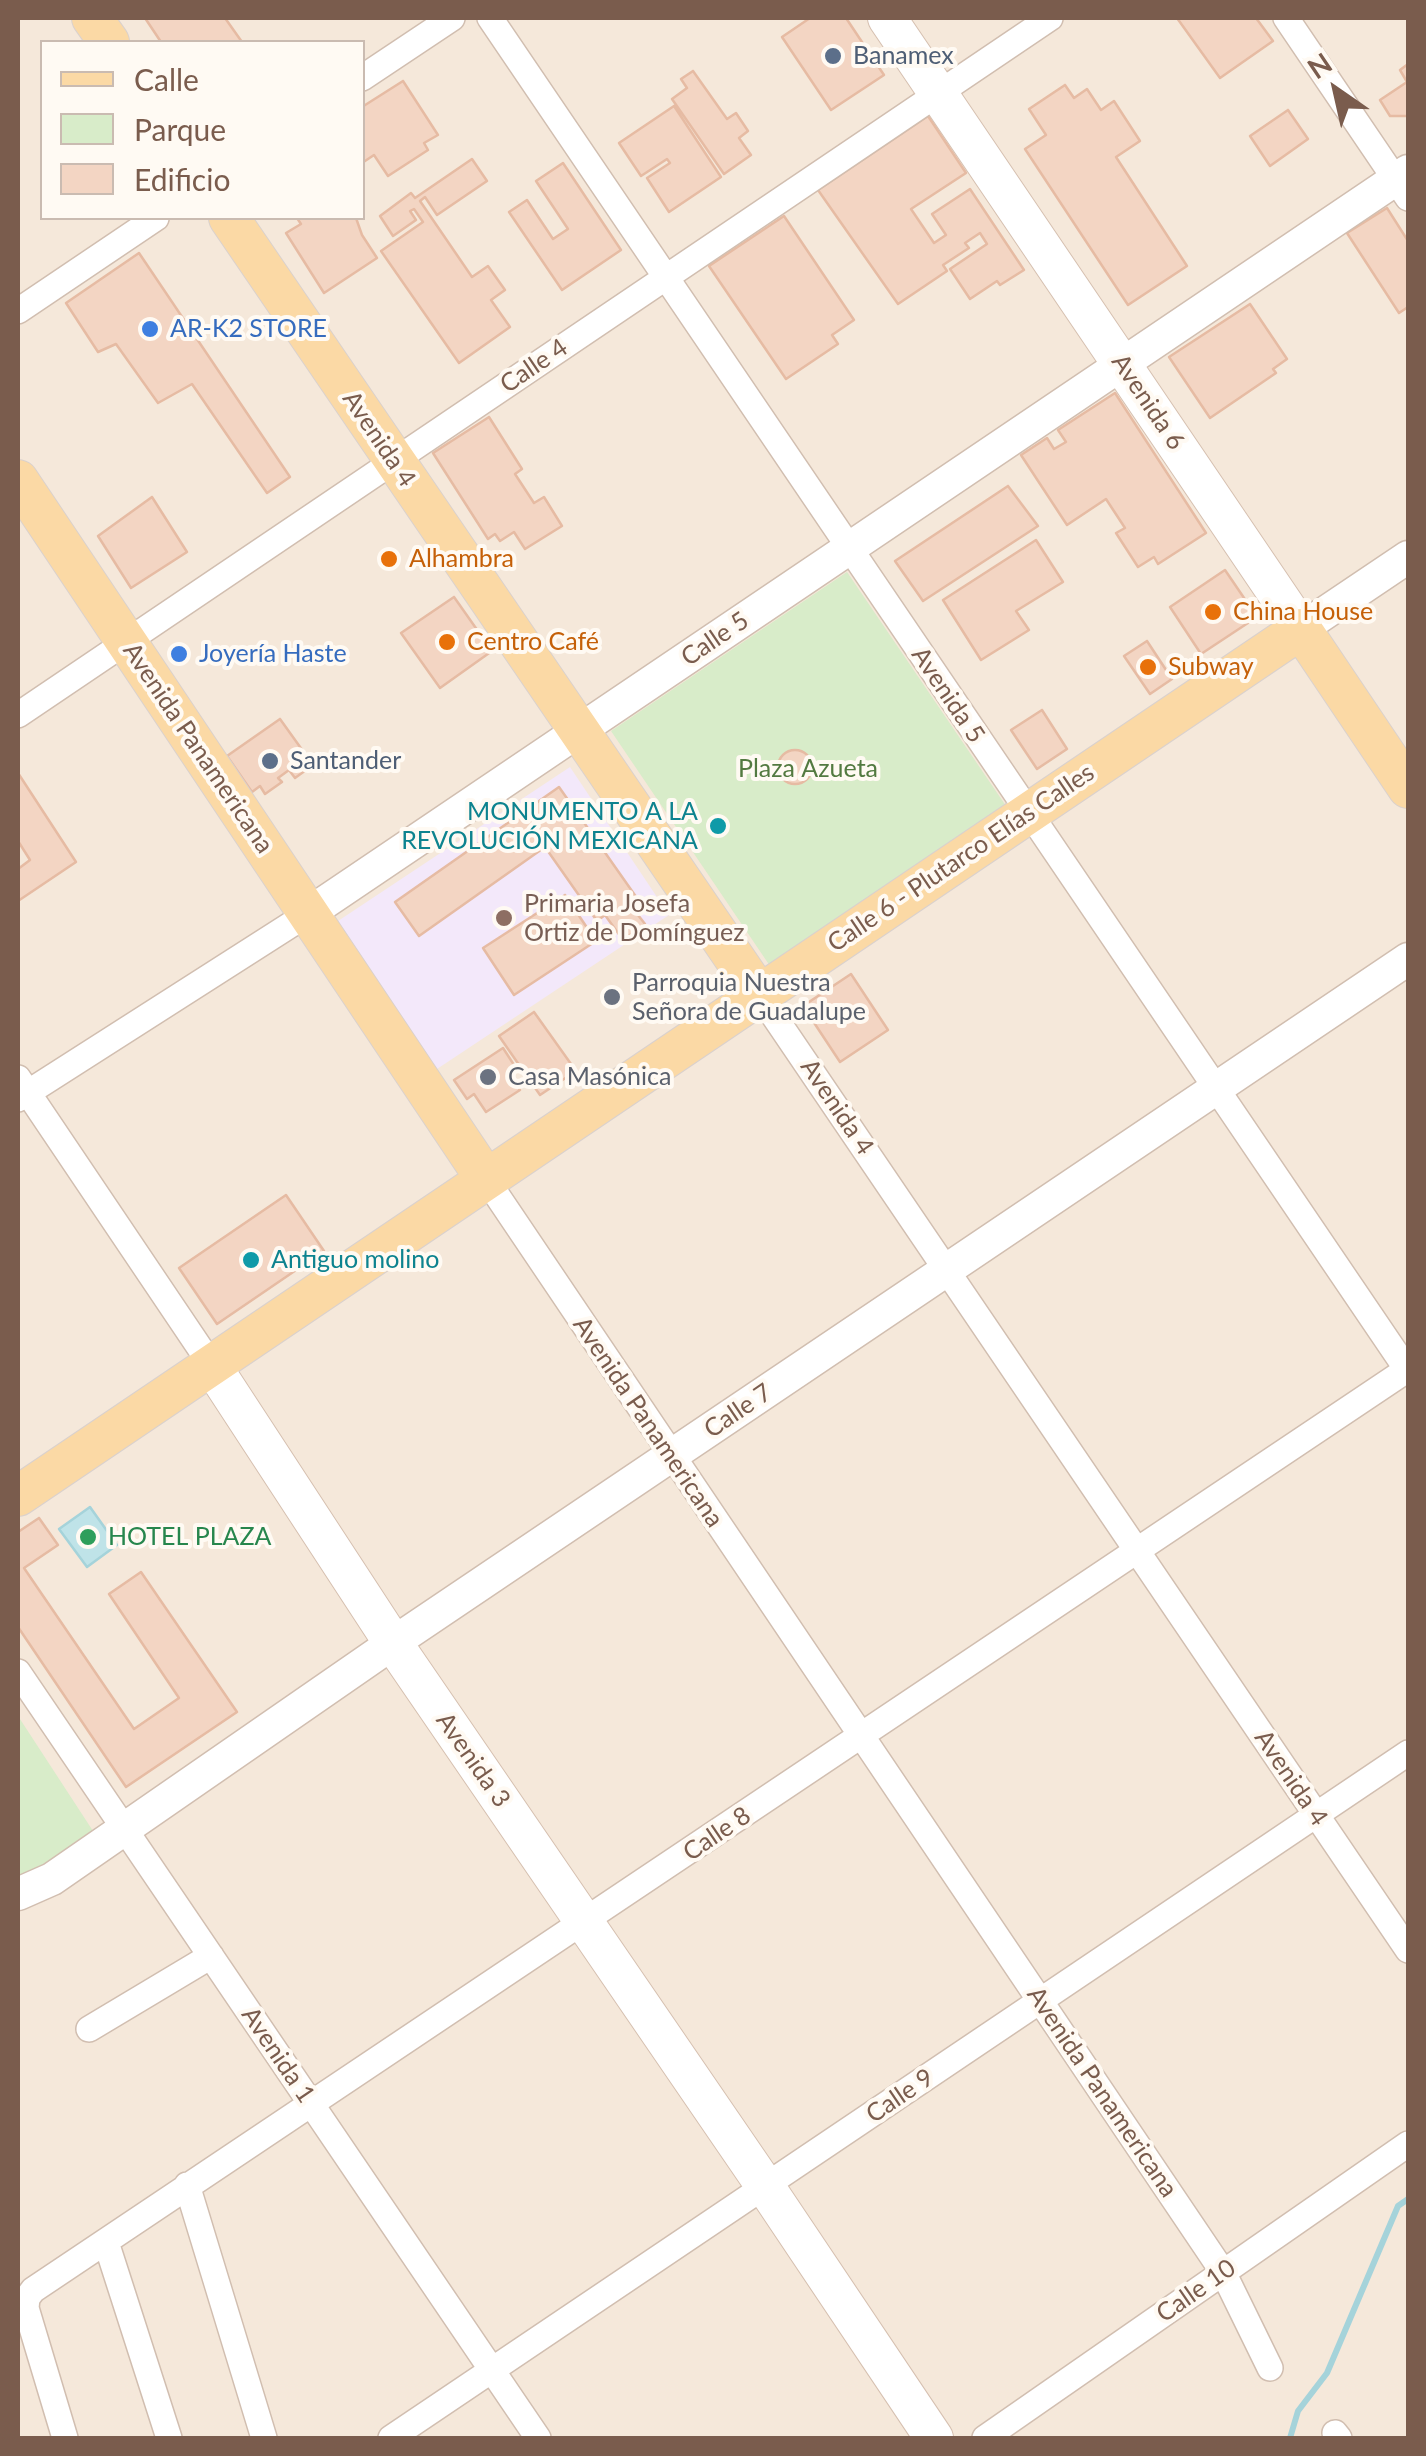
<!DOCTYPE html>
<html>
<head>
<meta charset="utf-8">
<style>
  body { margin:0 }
  #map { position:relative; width:1426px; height:2456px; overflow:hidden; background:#fdf6ec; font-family:Lato,sans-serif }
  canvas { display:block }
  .frame { position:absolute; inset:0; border:20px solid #7a5c4d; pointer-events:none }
  .legend { position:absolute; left:40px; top:40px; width:325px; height:180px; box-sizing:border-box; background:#fffaf3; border:2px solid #cabbb1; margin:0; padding:12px 18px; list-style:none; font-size:30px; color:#7a5c4d }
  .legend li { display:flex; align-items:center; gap:20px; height:50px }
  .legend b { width:50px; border:2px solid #cabbb1 }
  .north { position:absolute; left:1286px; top:40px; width:100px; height:100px; -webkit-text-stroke:8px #fffaf3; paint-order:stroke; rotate:326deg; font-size:28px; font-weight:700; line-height:40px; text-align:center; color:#7a5c4d }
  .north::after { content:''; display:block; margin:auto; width:35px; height:45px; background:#7a5c4d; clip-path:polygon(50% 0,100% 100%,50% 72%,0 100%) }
</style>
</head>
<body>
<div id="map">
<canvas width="1426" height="2456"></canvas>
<div class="frame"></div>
<ul class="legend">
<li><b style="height:12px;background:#fbd9a5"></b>Calle</li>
<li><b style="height:28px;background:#d8ecc9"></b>Parque</li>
<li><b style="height:28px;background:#f3d5c3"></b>Edificio</li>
</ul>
<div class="north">N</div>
</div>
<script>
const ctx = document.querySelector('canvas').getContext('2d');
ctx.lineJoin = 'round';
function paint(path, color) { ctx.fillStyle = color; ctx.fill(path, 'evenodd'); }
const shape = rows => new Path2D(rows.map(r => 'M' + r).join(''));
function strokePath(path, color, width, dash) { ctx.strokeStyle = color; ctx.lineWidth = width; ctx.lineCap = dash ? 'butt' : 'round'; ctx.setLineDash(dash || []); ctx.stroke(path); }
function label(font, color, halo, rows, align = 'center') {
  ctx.font = font + ' Lato,sans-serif'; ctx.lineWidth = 8; ctx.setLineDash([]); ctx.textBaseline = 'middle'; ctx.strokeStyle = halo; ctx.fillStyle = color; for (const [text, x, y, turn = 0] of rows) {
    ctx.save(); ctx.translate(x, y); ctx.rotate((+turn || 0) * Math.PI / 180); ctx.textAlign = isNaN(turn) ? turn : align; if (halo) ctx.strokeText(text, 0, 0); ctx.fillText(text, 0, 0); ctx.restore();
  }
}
const residential = shape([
  [18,18,1408,18,1408,2438,18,2438],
  [42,42,362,42,362,218,42,218]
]);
const education = shape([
  [570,767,669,915,437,1069,338,921]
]);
const green = shape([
  [847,572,1006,806,770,966,611,731],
  [18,1716,93,1831,76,1851,18,1880]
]);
const water = shape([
  [90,1507,117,1545,87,1567,59,1529,90,1507]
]);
const stream = shape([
  [1290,2438,1298,2411,1327,2373,1398,2206,1408,2199]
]);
const building = shape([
  [145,18,225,18,242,42,161,42,145,18],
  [810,18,846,18,884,75,831,110,782,37,810,18],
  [1177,18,1256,18,1273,41,1220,78,1177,18],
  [1408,64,1408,116,1390,116,1380,100,1407,82,1400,70,1408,64],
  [693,71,727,119,736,113,748,131,739,138,751,155,724,174,672,99,687,88,681,79,693,71],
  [403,81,438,135,424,143,428,150,388,176,374,155,362,163,362,107,403,81],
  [1065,85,1074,98,1087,89,1101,110,1114,101,1140,141,1116,157,1187,266,1128,305,1025,149,1046,135,1029,109,1065,85],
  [674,106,721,177,669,212,647,178,670,163,667,159,641,176,619,143,674,106],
  [1288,110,1308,139,1270,166,1250,136,1288,110],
  [928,116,966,173,911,209,934,243,946,235,932,214,970,189,1024,270,1000,285,997,281,970,299,950,269,987,244,980,233,965,243,969,248,943,265,947,271,898,304,818,190,928,116],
  [472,159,487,181,437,215,425,197,420,201,472,277,488,266,505,290,491,300,510,327,459,363,381,251,423,222,414,209,410,211,416,220,393,236,380,216,411,193,415,198,472,159],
  [563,163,621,250,562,290,509,212,527,200,553,239,568,229,536,181,563,163],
  [1387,208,1408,241,1408,307,1399,313,1347,233,1387,208],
  [784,216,854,320,832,335,838,344,786,379,709,266,784,216],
  [297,218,356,218,362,235,377,258,324,293,286,233,301,224,297,218],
  [139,253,290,477,267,493,192,384,158,403,116,344,98,352,66,303,139,253],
  [1250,304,1287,359,1273,369,1276,373,1210,418,1169,357,1250,304],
  [1115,393,1206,533,1158,564,1154,557,1138,567,1116,533,1125,528,1106,499,1067,525,1021,455,1047,438,1054,449,1066,442,1058,430,1115,393],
  [489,417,522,469,515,474,534,503,544,497,562,526,525,549,514,532,500,541,495,534,488,539,433,453,489,417],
  [1008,486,1038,526,923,601,895,561,1008,486],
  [152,497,187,552,131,588,98,536,152,497],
  [1036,540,1063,582,1016,611,1029,630,981,660,943,600,1036,540],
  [1225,570,1257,617,1201,654,1170,607,1225,570],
  [454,597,492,651,440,688,401,633,454,597],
  [1147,641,1172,679,1150,694,1124,656,1147,641],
  [1042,710,1067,749,1037,769,1011,730,1042,710],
  [280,719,313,765,295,778,289,770,278,778,282,782,265,794,260,786,252,792,227,756,280,719],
  '778 767a17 17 0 1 1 34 0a17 17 0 1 1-34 0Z',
  [18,773,76,862,18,901,18,869,30,860,18,841,18,773],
  [559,787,639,901,635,903,641,911,638,915,645,924,623,940,605,915,597,921,545,847,419,936,395,902,559,787],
  [565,895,596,941,514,995,483,948,565,895],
  [851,974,888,1030,840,1062,803,1006,851,974],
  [534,1012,576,1071,540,1095,499,1036,534,1012],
  [503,1048,516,1068,509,1073,520,1090,486,1112,474,1094,467,1099,454,1080,503,1048],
  [286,1195,324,1251,217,1324,179,1268,286,1195],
  [39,1518,58,1545,24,1568,134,1729,179,1698,109,1594,141,1572,237,1712,126,1787,18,1627,18,1532,39,1518]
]);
const minor = shape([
  [490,18,1408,1371],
  [1286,18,1408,198],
  [362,78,452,18],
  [18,311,156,218],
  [18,715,1050,18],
  [759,994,1408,1950],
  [18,1078,212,1366],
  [18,1099,309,913],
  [486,1179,1223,2272,1270,2368],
  [18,1672,538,2438],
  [89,2029,211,1956],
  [187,2185,264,2438],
  [106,2242,169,2438],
  [1335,2433,1339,2438],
  [65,2438,26,2308,27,2298,33,2290,1408,1369],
  [391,2438,1408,1753],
  [985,2438,1408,2144]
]);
const tertiary = shape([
  [1301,629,1408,557],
  [309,913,1408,171],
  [18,1894,52,1879,393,1643,1408,959]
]);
const secondary = shape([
  [887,18,1301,629],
  [212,1366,393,1643,765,2186,934,2438]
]);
const primary = shape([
  [92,18,109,42],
  [229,218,759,994],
  [18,480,486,1179],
  [18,1496,1301,629,1408,788]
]);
const markers = [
  [833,56,10,"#5c6f8a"],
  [150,329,10,"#3f7fe0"],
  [389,559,10,"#e8710a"],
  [1213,612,10,"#e8710a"],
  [447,642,10,"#e8710a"],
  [179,654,10,"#3f7fe0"],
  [1148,667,10,"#e8710a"],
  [270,761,10,"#5c6f8a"],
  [718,826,10,"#0f9aa8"],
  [504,918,10,"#8d6e63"],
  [612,997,10,"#6b7280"],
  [488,1077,10,"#6b7280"],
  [251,1260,10,"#0f9aa8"],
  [88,1537,10,"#2e9e5b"]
];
const serviceNames = [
  ["Banamex",853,56],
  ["Santander",290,761]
];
const shopNames = [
  ["AR-K2 STORE",170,329],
  ["Joyería Haste",199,654]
];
const streetNames = [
  ["Calle 4",534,366,-34],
  ["Avenida 6",1148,402,56],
  ["Avenida 4",379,439,56],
  ["Calle 5",715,639,-34],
  ["Avenida 5",948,695,56],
  ["Avenida Panamericana",198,748,56],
  ["Calle 6 - Plutarco Elías Calles",961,858,-34],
  ["Avenida 4",837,1107,56],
  ["Calle 7",738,1411,-34],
  ["Avenida Panamericana",648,1422,56],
  ["Avenida 3",473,1760,55],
  ["Avenida 4",1291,1778,56],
  ["Calle 8",717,1834,-34],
  ["Avenida 1",278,2055,56],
  ["Avenida Panamericana",1102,2092,56],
  ["Calle 9",900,2096,-34],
  ["Calle 10",1196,2291,-35]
];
const foodNames = [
  ["Alhambra",409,559],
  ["China House",1233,612],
  ["Centro Café",467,642],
  ["Subway",1168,667]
];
const parkNames = [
  ["Plaza Azueta",808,769]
];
const cultureNames = [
  ["MONUMENTO A LA",698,812],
  ["REVOLUCIÓN MEXICANA",698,841],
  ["Antiguo molino",271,1260,"left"]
];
const educationNames = [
  ["Primaria Josefa",524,904],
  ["Ortiz de Domínguez",524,933]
];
const worshipNames = [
  ["Parroquia Nuestra",632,983],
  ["Señora de Guadalupe",632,1012],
  ["Casa Masónica",508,1077]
];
const leisureNames = [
  ["HOTEL PLAZA",108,1537]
];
paint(residential, '#f5e8da');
paint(education, '#f3e8fa');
paint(green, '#d8ecc9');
paint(water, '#bfe3e8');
strokePath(water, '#a5d3da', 2.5);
strokePath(stream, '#a5d3da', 6);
paint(building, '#f3d5c3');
strokePath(building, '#e6bba3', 2.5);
strokePath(minor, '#d1beb0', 28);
strokePath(tertiary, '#d1beb0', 35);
strokePath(secondary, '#d6c0b0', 40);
strokePath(primary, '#dad1cd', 42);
strokePath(minor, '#fff', 25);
strokePath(tertiary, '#fff', 32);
strokePath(secondary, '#fff', 38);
strokePath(primary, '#fbd9a5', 40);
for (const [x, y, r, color] of markers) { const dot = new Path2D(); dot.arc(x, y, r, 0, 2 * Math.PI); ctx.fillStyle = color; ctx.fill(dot); strokePath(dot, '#fffaf3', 4); }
label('25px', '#4e5e75', '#fffaf3', serviceNames, 'left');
label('25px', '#366cbe', '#fffaf3', shopNames, 'left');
label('25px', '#7a5c4d', '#fffaf3', streetNames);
label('25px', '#c56008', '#fffaf3', foodNames, 'left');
label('25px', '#537a41', '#fffaf3', parkNames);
label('25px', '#0d838f', '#fffaf3', cultureNames, 'right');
label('25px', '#785e54', '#fffaf3', educationNames, 'left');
label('25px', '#5b616d', '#fffaf3', worshipNames, 'left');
label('25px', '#27864d', '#fffaf3', leisureNames, 'left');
</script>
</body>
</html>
